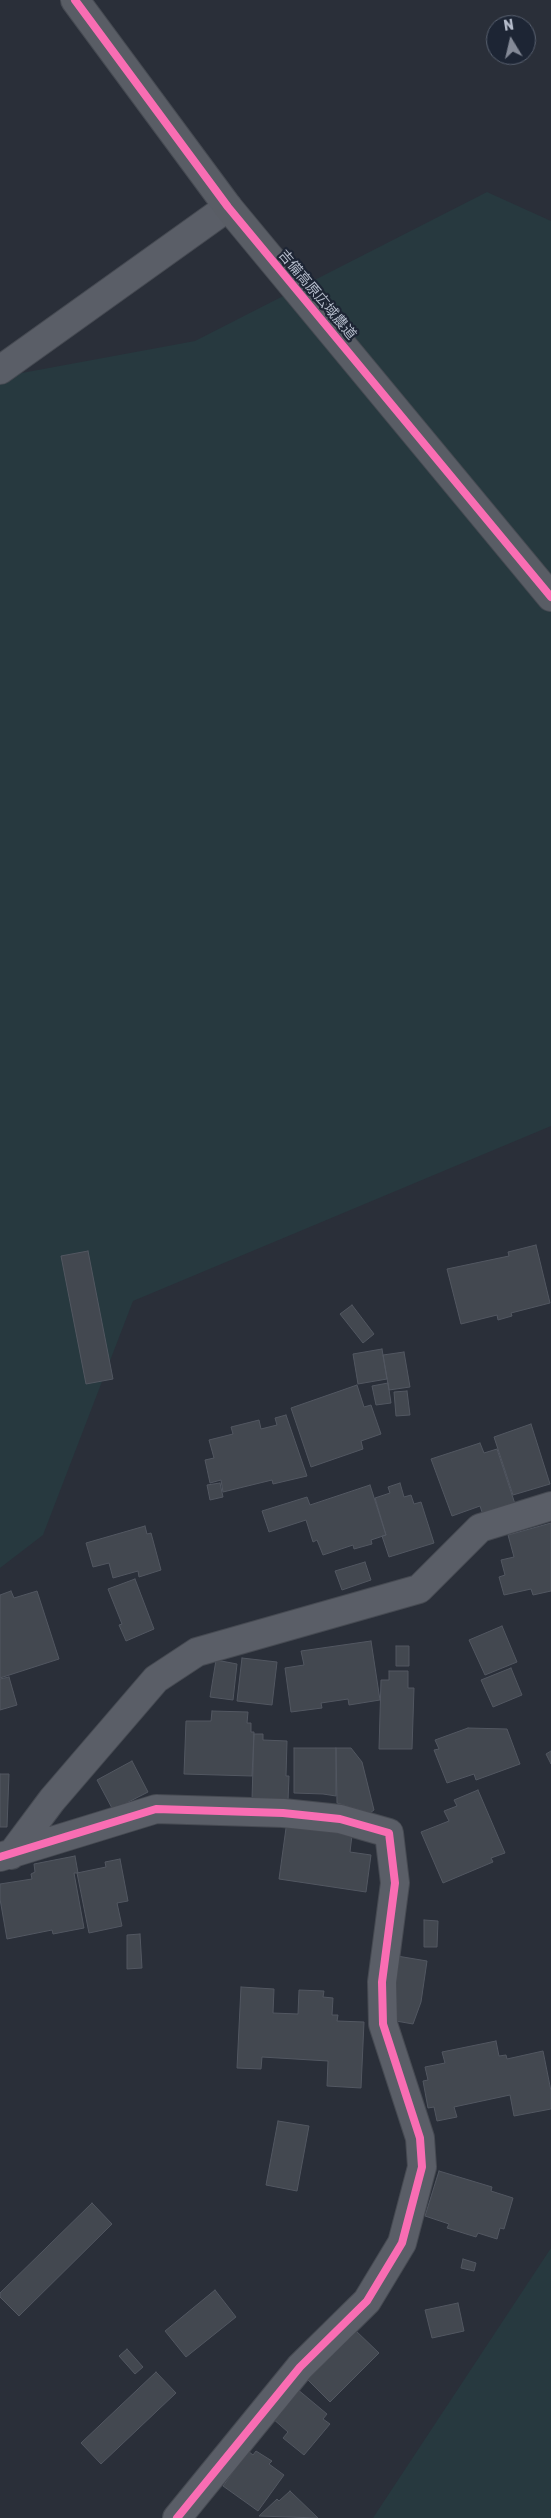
<!DOCTYPE html>
<html>
<head>
<meta charset="utf-8">
<style>
  body { margin:0 }
  #map { position:relative; width:551px; height:2518px; overflow:hidden; background:#2a2f39; font-family:Rubik,sans-serif }
  canvas { display:block }
  .north { position:absolute; left:486px; top:15px; width:50px; height:50px; box-sizing:border-box; background:#1d2534; border:1px solid #596170; border-radius:50%; rotate:351deg; font-size:14px; font-weight:700; line-height:20px; text-align:center; color:#b4bbca }
  .north::after { content:''; display:block; margin:auto; width:18px; height:22px; background:#848a97; clip-path:polygon(50% 0,100% 100%,50% 72%,0 100%) }
</style>
</head>
<body>
<div id="map">
<canvas width="551" height="2518"></canvas>
<div class="north">N</div>
</div>
<script>
const ctx = document.querySelector('canvas').getContext('2d');
ctx.lineJoin = 'round';
function paint(path, color) { ctx.fillStyle = color; ctx.fill(path, 'evenodd'); }
const shape = rows => new Path2D(rows.map(r => 'M' + r).join(''));
function strokePath(path, color, width, dash) { ctx.strokeStyle = color; ctx.lineWidth = width; ctx.lineCap = dash ? 'butt' : 'round'; ctx.setLineDash(dash || []); ctx.stroke(path); }
function label(font, color, halo, rows, align = 'center') {
  ctx.font = font + ' Rubik,"Noto Sans JP",sans-serif'; ctx.lineWidth = 4.5; ctx.setLineDash([]); ctx.textBaseline = 'middle'; ctx.strokeStyle = halo; ctx.fillStyle = color; for (const [text, x, y, turn = 0] of rows) {
    ctx.save(); ctx.translate(x, y); ctx.rotate((+turn || 0) * Math.PI / 180); ctx.textAlign = isNaN(turn) ? turn : align; if (halo) ctx.strokeText(text, 0, 0); ctx.fillText(text, 0, 0); ctx.restore();
  }
}
const green = shape([
  [487,192,551,221,551,1126,133,1301,43,1535,0,1568,0,377,195,341],
  [551,2248,551,2518,373,2518]
]);
const building = shape([
  [536,1245,550,1303,511,1313,512,1316,498,1320,497,1315,461,1324,447,1269,509,1256,508,1252,536,1245],
  [88,1251,113,1379,86,1384,61,1256,88,1251],
  [352,1305,374,1334,363,1343,340,1314,352,1305],
  [382,1349,387,1379,358,1384,353,1354,382,1349],
  [404,1352,410,1387,389,1390,383,1355,404,1352],
  [388,1383,391,1403,376,1405,372,1386,388,1383],
  [357,1385,364,1407,371,1405,381,1434,361,1441,363,1449,311,1467,291,1408,357,1385],
  [407,1391,410,1415,396,1416,394,1392,407,1391],
  [286,1415,307,1476,273,1484,272,1480,223,1492,221,1480,210,1483,205,1460,214,1458,209,1440,233,1434,231,1427,259,1420,261,1429,277,1425,275,1418,286,1415],
  [531,1424,550,1484,513,1495,494,1437,531,1424],
  [480,1443,484,1453,497,1449,516,1507,484,1518,480,1506,452,1516,431,1459,480,1443],
  [220,1483,223,1497,210,1500,207,1485,220,1483],
  [400,1483,404,1497,411,1495,414,1504,421,1502,434,1543,389,1557,382,1536,386,1535,375,1498,390,1493,388,1487,400,1483],
  [370,1485,386,1535,371,1540,372,1544,354,1549,353,1545,323,1555,317,1540,313,1542,306,1520,269,1532,262,1511,307,1497,310,1505,370,1485],
  [551,1523,551,1591,533,1595,531,1589,504,1595,499,1577,505,1575,501,1560,514,1557,508,1535,551,1523],
  [145,1526,147,1534,151,1533,161,1570,139,1577,138,1571,113,1578,109,1563,93,1567,86,1543,145,1526],
  [365,1562,371,1580,342,1590,335,1571,365,1562],
  [135,1579,154,1629,126,1641,119,1625,122,1624,108,1589,135,1579],
  [11,1591,14,1598,37,1591,59,1659,0,1678,0,1595,11,1591],
  [502,1626,517,1662,485,1675,469,1640,502,1626],
  [371,1641,380,1700,349,1705,348,1699,321,1703,322,1708,291,1712,285,1668,304,1665,301,1651,371,1641],
  [396,1646,409,1646,409,1666,396,1666,396,1646],
  [242,1658,277,1662,272,1705,237,1701,242,1658],
  [216,1660,237,1664,233,1700,210,1697,216,1660],
  [511,1668,522,1695,493,1707,481,1680,511,1668],
  [389,1671,408,1671,408,1688,414,1688,412,1749,379,1749,381,1680,389,1680,389,1671],
  [9,1677,17,1705,0,1710,0,1679,9,1677],
  [212,1711,248,1712,247,1723,251,1723,251,1732,254,1732,252,1776,184,1774,186,1721,211,1721,212,1711],
  [468,1728,507,1729,520,1764,476,1780,474,1774,447,1783,434,1750,439,1749,435,1740,468,1728],
  [254,1734,263,1734,263,1740,287,1741,286,1776,289,1776,288,1801,252,1799,254,1734],
  [294,1748,336,1748,336,1796,323,1794,294,1793,294,1748],
  [336,1748,351,1748,362,1762,374,1810,370,1813,337,1803,336,1748],
  [551,1751,551,1764,546,1754,551,1751],
  [132,1761,148,1792,113,1810,97,1780,132,1761],
  [0,1774,9,1774,7,1827,0,1827,0,1774],
  [478,1790,505,1853,491,1858,493,1862,443,1883,421,1832,449,1821,444,1811,457,1806,454,1800,478,1790],
  [287,1821,309,1829,352,1835,350,1852,371,1855,366,1892,279,1879,287,1821],
  [75,1856,78,1873,74,1873,84,1928,53,1934,52,1930,7,1939,0,1899,0,1884,32,1879,31,1874,35,1872,34,1864,75,1856],
  [120,1859,128,1901,117,1903,122,1926,89,1933,77,1873,106,1867,105,1862,120,1859],
  [424,1920,438,1921,437,1947,424,1947,424,1920],
  [140,1934,142,1968,127,1969,127,1935,140,1934],
  [397,1956,427,1961,421,2002,413,2024,396,2021,392,1989,397,1956],
  [241,1987,274,1989,273,2013,298,2014,299,1990,324,1991,323,1997,333,1998,332,2015,338,2015,337,2021,364,2022,361,2088,327,2086,328,2061,262,2057,261,2069,237,2068,241,1987],
  [496,2041,499,2056,506,2055,507,2059,543,2051,551,2091,551,2109,514,2116,510,2095,454,2107,457,2117,437,2121,434,2107,428,2108,423,2081,428,2080,425,2067,445,2063,442,2052,496,2041],
  [278,2121,309,2126,297,2191,266,2185,278,2121],
  [439,2171,492,2187,491,2191,513,2198,504,2229,500,2228,497,2239,478,2233,476,2237,447,2228,449,2224,425,2216,439,2171],
  [92,2203,112,2224,19,2316,0,2297,0,2293,92,2203],
  [463,2259,476,2263,474,2271,461,2268,463,2259],
  [215,2290,236,2317,186,2357,165,2331,215,2290],
  [458,2303,464,2331,432,2338,425,2310,458,2303],
  [354,2329,379,2353,330,2402,305,2377,354,2329],
  [127,2349,143,2367,135,2374,119,2356,127,2349],
  [156,2372,176,2393,101,2464,81,2443,156,2372],
  [297,2389,327,2414,323,2419,330,2424,304,2455,283,2438,288,2432,272,2418,297,2389],
  [248,2451,253,2455,256,2451,272,2461,269,2464,284,2475,258,2511,223,2486,248,2451],
  [290,2491,318,2518,259,2516,277,2499,279,2501,290,2491]
]);
const street = shape([
  [0,370,228,207],
  [11,1855,52,1800,156,1679,197,1652,419,1589,480,1528,551,1506],
  [0,1857,156,1809,283,1813,340,1819,389,1833,395,1883,382,1982,383,2024,420,2138,422,2167,402,2243,367,2301,300,2367,177,2518]
]);
const secondary = shape([
  [75,0,228,207,551,597]
]);
const cycleway = shape([
  [75,0,228,207,551,597],
  [0,1857,156,1809,283,1813,340,1819,389,1833,395,1883,382,1982,383,2024,420,2138,422,2167,402,2243,367,2301,300,2367,177,2518]
]);
const streetNames = [
  ["吉備高原広域農道",317,295,50]
];
paint(green, '#27393f');
paint(building, '#434850');
strokePath(building, '#525761', 1);
strokePath(street, '#464a52', 30);
strokePath(secondary, '#464a52', 30);
strokePath(street, '#5a5e67', 28);
strokePath(secondary, '#595d65', 28);
strokePath(cycleway, '#f96db3', 8);
label('14px', '#b4bbca', '#1d2534', streetNames);
</script>
</body>
</html>
